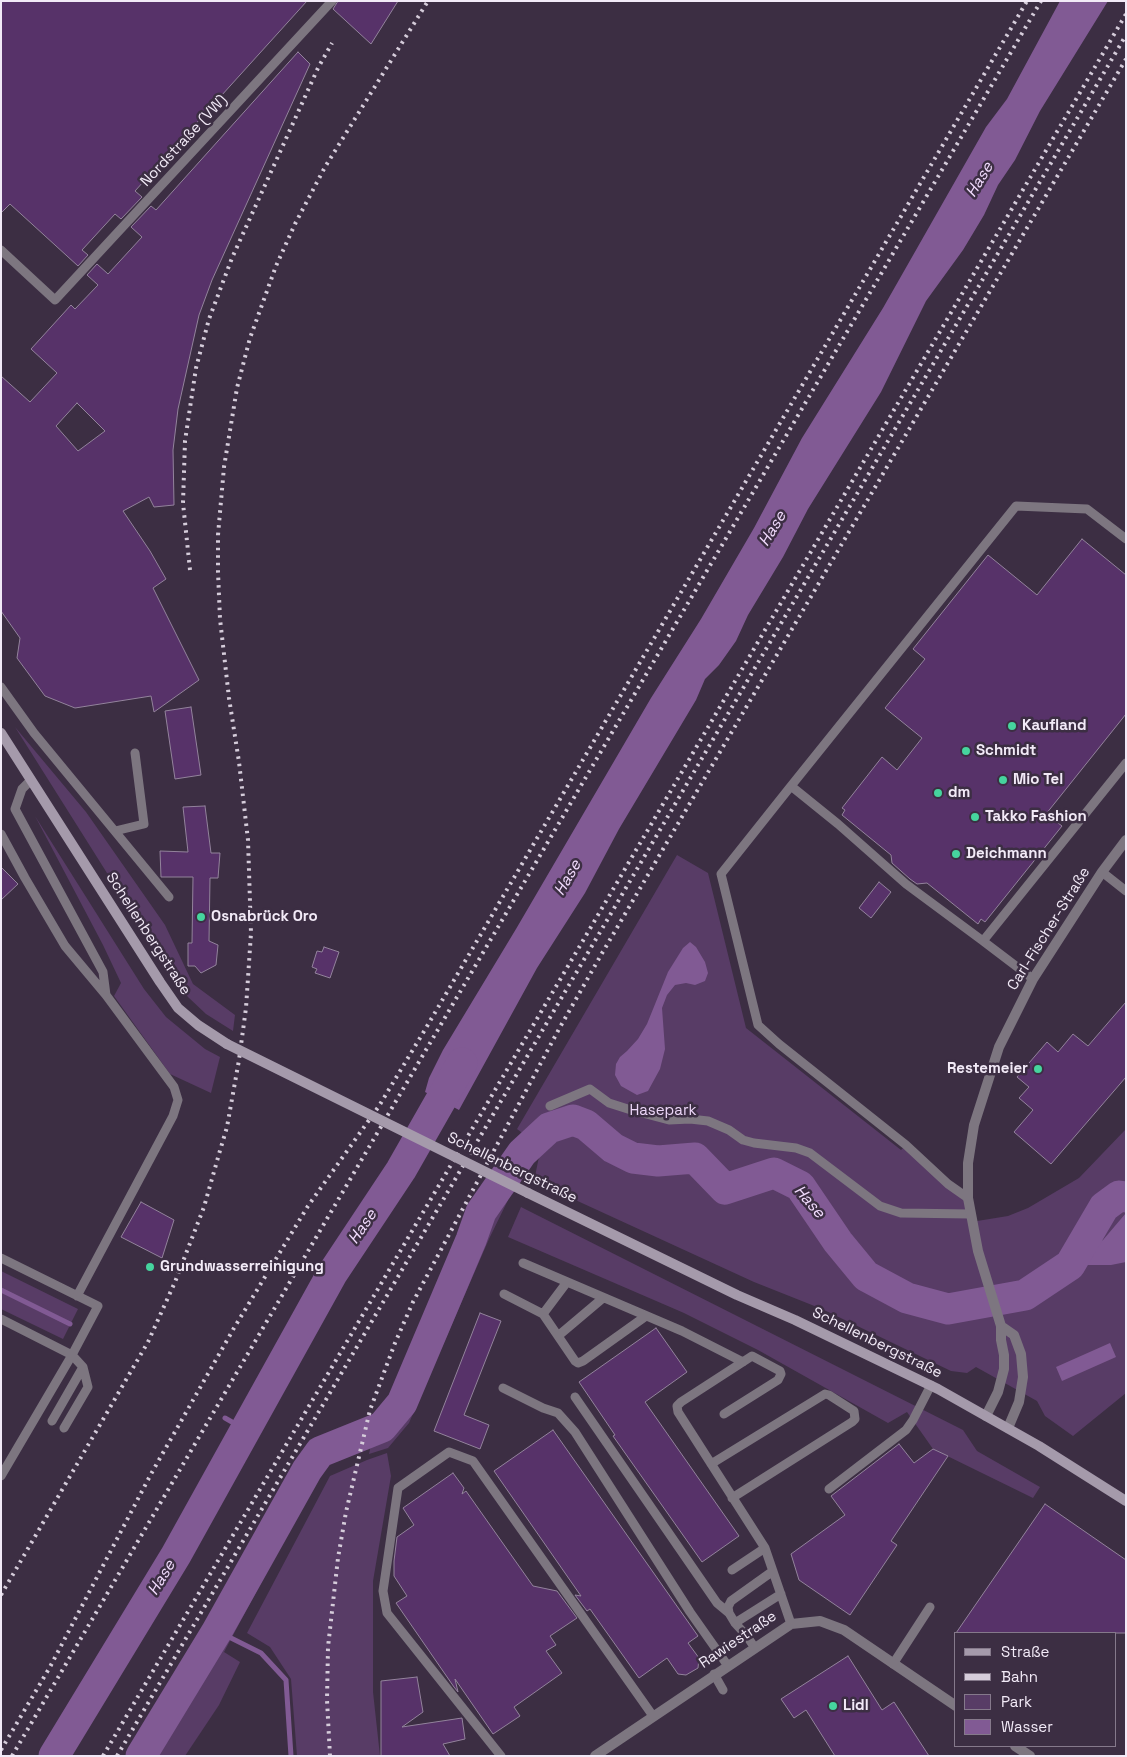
<!DOCTYPE html>
<html>
<head>
<meta charset="utf-8">
<style>
  body { margin:0 }
  #map { position:relative; width:1127px; height:1757px; overflow:hidden; background:#3c2e43; font-family:"Space Grotesk",sans-serif }
  canvas { display:block }
  .frame { position:absolute; inset:0; border:2px solid #f2eaf7; pointer-events:none }
  .legend { position:absolute; left:954px; top:1632px; width:162px; height:115px; box-sizing:border-box; background:#3c2e43; border:1px solid #85798b; margin:0; padding:6px 9px; list-style:none; font-size:15px; color:#f2eaf7 }
  .legend li { display:flex; align-items:center; gap:10px; height:25px }
  .legend b { width:25px; border:1px solid #85798b }
</style>
</head>
<body>
<div id="map">
<canvas width="1127" height="1757"></canvas>
<div class="frame"></div>
<ul class="legend">
<li><b style="height:6px;background:#a59aab"></b>Straße</li>
<li><b style="height:6px;background:#d5ccda"></b>Bahn</li>
<li><b style="height:14px;background:#583c66"></b>Park</li>
<li><b style="height:14px;background:#815a94"></b>Wasser</li>
</ul>
</div>
<script>
const ctx = document.querySelector('canvas').getContext('2d');
ctx.lineJoin = 'round';
function paint(path, color) { ctx.fillStyle = color; ctx.fill(path, 'evenodd'); }
const shape = rows => new Path2D(rows.map(r => 'M' + r).join(''));
function strokePath(path, color, width, dash) { ctx.strokeStyle = color; ctx.lineWidth = width; ctx.lineCap = dash ? 'butt' : 'round'; ctx.setLineDash(dash || []); ctx.stroke(path); }
function label(font, color, halo, rows, align = 'center') {
  ctx.font = font + ' "Space Grotesk",sans-serif'; ctx.lineWidth = 5; ctx.setLineDash([]); ctx.textBaseline = 'middle'; ctx.strokeStyle = halo; ctx.fillStyle = color; for (const [text, x, y, turn = 0] of rows) {
    ctx.save(); ctx.translate(x, y); ctx.rotate((+turn || 0) * Math.PI / 180); ctx.textAlign = isNaN(turn) ? turn : align; if (halo) ctx.strokeText(text, 0, 0); ctx.fillText(text, 0, 0); ctx.restore();
  }
}
const green = shape([
  [15,727,86,812,165,925,193,984,235,1015,233,1031,206,1014,188,997,170,973],
  [35,816,144,989,166,1017,205,1049,220,1057,211,1093,170,1074,114,996,121,983,103,945],
  [677,855,708,873,746,1028,901,1150,906,1145,968,1198,971,1222,1008,1216,1028,1208,1079,1178,1126,1129,1126,1393,1073,1436,1045,1416,1037,1401,976,1367,967,1373,951,1371,822,1309,754,1282,534,1181,541,1147,517,1129],
  [493,1193,508,1200,489,1239,409,1423,388,1448,369,1454,374,1430,382,1427,402,1403,471,1240,481,1212],
  [521,1207,963,1430,977,1451,1040,1487,1033,1498,933,1449,907,1412,888,1423,758,1350,684,1313,508,1237],
  [1,1271,78,1309,63,1339,1,1309],
  [313,1439,338,1440,224,1652,240,1662,219,1705,185,1756,131,1756,215,1617],
  [387,1453,391,1476,373,1581,373,1692,380,1756,297,1756,291,1679,270,1647,247,1633,330,1476,367,1460]
]);
const water = shape([
  [1060,1,1108,1,1040,111,1015,160,998,185,984,215,963,250,926,301,881,392,808,509,783,557,748,615,736,641,719,665,705,679,696,700,619,829,585,893,537,968,459,1110,425,1092,429,1078,443,1050,516,929,651,698,701,619,754,528,802,438,883,308,986,127,1007,99],
  [690,942,696,947,705,962,708,973,705,981,695,985,686,983,675,985,667,995,662,1008,665,1049,660,1069,648,1091,637,1095,621,1086,615,1075,616,1064,620,1057,627,1051,638,1039,647,1024,668,972,683,948],
  [1126,1213,1126,1262,1111,1265,1070,1265,1080,1249,1089,1248,1103,1240],
  [1110,1343,1116,1357,1062,1381,1056,1367]
]);
const stream = shape([
  [1,1290,70,1324],
  [225,1418,246,1430],
  [217,1631,261,1653,286,1680,291,1756]
]);
const river = shape([
  [54,1756,176,1555,332,1274,401,1170,462,1063],
  [141,1756,217,1631,307,1470,320,1452,382,1427,402,1403,471,1240,481,1212,522,1153,549,1128,573,1120,586,1125,613,1148,633,1158,658,1161,695,1158,725,1189,774,1173,800,1186,838,1242,866,1276,907,1298,948,1309,1025,1295,1070,1265,1104,1207,1119,1196,1126,1197]
]);
const building = shape([
  [1,1,307,1,135,191,142,197,121,219,115,214,82,250,88,255,78,266,10,204,1,213,1,1],
  [338,1,398,1,371,44,333,9,338,1],
  [298,52,310,64,212,280,199,315,178,409,173,450,174,505,154,507,149,497,123,511,150,551,166,579,153,588,199,680,154,712,151,696,75,708,45,696,17,658,20,638,1,611,1,376,30,402,57,373,31,349,71,305,75,309,98,285,87,275,97,264,108,274,142,237,131,227,151,206,156,210,298,52],
  [77,403,105,431,78,451,56,426,77,403],
  [1082,539,1126,575,1126,714,1046,814,1062,826,985,922,981,919,978,924,927,883,917,884,910,879,892,863,891,855,842,815,845,810,842,808,882,757,897,770,922,738,885,708,925,659,913,649,988,555,1037,595,1082,539],
  [191,707,201,775,175,779,165,711,191,707],
  [205,806,211,853,220,853,218,878,210,878,209,941,218,945,216,965,201,973,195,966,188,966,188,943,192,943,193,877,161,877,160,851,188,852,183,807,205,806],
  [1,867,18,884,1,900,1,867],
  [879,882,891,892,871,918,859,908,879,882],
  [324,947,339,952,330,978,315,973,317,969,312,967,317,951,322,952,324,947],
  [1126,1002,1126,1077,1051,1164,1014,1132,1033,1110,1019,1098,1029,1087,1017,1077,1047,1042,1058,1052,1073,1034,1088,1046,1126,1002],
  [141,1202,174,1220,162,1258,121,1237,141,1202],
  [480,1313,501,1321,464,1415,489,1425,480,1449,434,1431,480,1313],
  [656,1328,687,1372,645,1402,739,1536,702,1562,613,1436,615,1435,579,1382,656,1328],
  [553,1430,698,1636,688,1643,699,1658,698,1668,686,1675,678,1674,667,1658,639,1678,590,1609,587,1611,575,1595,581,1596,494,1471,553,1430],
  [899,1444,914,1463,933,1449,948,1456,891,1541,897,1545,850,1615,799,1580,791,1554,845,1515,831,1496,899,1444],
  [453,1473,464,1488,462,1494,466,1491,533,1586,557,1591,577,1618,550,1636,556,1645,546,1651,562,1673,514,1707,520,1716,493,1734,455,1679,458,1692,454,1687,396,1603,407,1596,394,1576,394,1561,397,1537,414,1525,403,1508,453,1473],
  [1045,1504,1126,1560,1126,1633,956,1633,1045,1504],
  [848,1656,882,1710,894,1702,929,1756,835,1756,806,1710,794,1718,781,1699,848,1656],
  [417,1677,423,1712,402,1727,462,1718,465,1739,443,1744,450,1756,381,1756,381,1681,417,1677]
]);
const lane = shape([
  [1,250,55,300,332,1],
  [1,687,34,733,169,897],
  [31,780,22,789,15,809,103,972,106,995],
  [791,786,1016,506,1087,509,1126,539],
  [115,831,144,824,135,753],
  [1,834,25,878,65,946,106,995,174,1087,178,1100,173,1116,77,1296],
  [1102,872,1126,891],
  [1033,979,983,941,1126,763],
  [550,1106,590,1089,609,1103,631,1110,669,1120,690,1119,708,1121,729,1130,743,1140,754,1143,796,1148,810,1153,880,1206,901,1213,970,1214],
  [968,1198,948,1184,906,1145,779,1044,758,1025,721,874,791,786,838,824,906,884,983,941],
  [1,1258,98,1306,72,1355,1,1319],
  [523,1263,682,1331,743,1362],
  [504,1294,543,1314,575,1361,578,1363,583,1361,646,1316],
  [543,1314,567,1282],
  [558,1336,603,1298],
  [503,1388,543,1408,558,1413,575,1432,690,1612,728,1666],
  [575,1397,717,1603,729,1613],
  [724,1414,778,1380,781,1374,780,1371,752,1356,681,1402,677,1406,678,1412,765,1548,791,1624],
  [52,1421,83,1367],
  [711,1464,825,1394,829,1395,854,1411,855,1419,852,1422,732,1498],
  [1,1476,72,1355,83,1367,88,1387,64,1428],
  [829,1489,906,1430,913,1420,931,1385],
  [732,1570,765,1548],
  [735,1623,781,1594],
  [755,1648,746,1635,735,1623,729,1613,728,1607,731,1601,773,1571],
  [893,1664,930,1607],
  [714,1674,723,1690],
  [501,1756,387,1613,383,1591,398,1488,449,1452,473,1461,653,1716]
]);
const street = shape([
  [1001,1326,1014,1335,1021,1354,1023,1377,1019,1402,1008,1428],
  [986,1416,998,1392,1004,1369,1004,1355,1001,1340,1001,1326,978,1251,968,1198,968,1163,974,1125,999,1047,1033,979,1102,872,1126,840],
  [1015,1746,1030,1756],
  [595,1756,791,1624,820,1621,844,1630,956,1706]
]);
const secondary = shape([
  [1,733,160,982,178,1008,198,1025,227,1044],
  [528,1193,737,1295,795,1320,938,1389,1039,1446,1126,1501]
]);
const rail = shape([
  [190,570,183,503,185,441,196,368,209,319,232,258,318,68,332,43],
  [1,1595,148,1342,175,1282,204,1207,219,1154,227,1127,239,1060,246,1008,251,933,248,840,239,762,229,698,220,619,218,572,218,535,224,467,237,388,250,338,276,266,295,224,325,167,428,1],
  [1,1750,50,1667,151,1474,234,1328,308,1206,379,1106,426,1028,1027,1],
  [12,1756,1041,1],
  [103,1756,581,944,1126,14],
  [117,1756,1126,35],
  [330,1756,327,1700,328,1647,338,1558,346,1512,370,1410,395,1343,413,1302,559,1029,601,955,1126,59]
]);
const secondaryBridge = shape([
  [227,1044,528,1193]
]);
const markers = [
  [1012,726,5,"#46d49e"],
  [966,751,5,"#46d49e"],
  [1003,780,5,"#46d49e"],
  [938,793,5,"#46d49e"],
  [975,817,5,"#46d49e"],
  [956,854,5,"#46d49e"],
  [201,917,5,"#46d49e"],
  [1038,1069,5,"#46d49e"],
  [150,1267,5,"#46d49e"],
  [833,1706,5,"#46d49e"]
];
const streetNames = [
  ["Nordstraße (VW)",184,141,-47],
  ["Carl-Fischer-Straße",1049,929,-58],
  ["Schellenbergstraße",148,934,57],
  ["Schellenbergstraße",512,1168,26],
  ["Schellenbergstraße",877,1343,26],
  ["Rawiestraße",738,1640,-34]
];
const poiNames = [
  ["Kaufland",1022,726],
  ["Schmidt",976,751],
  ["Mio Tel",1013,780],
  ["dm",948,793],
  ["Takko Fashion",985,817],
  ["Deichmann",966,854],
  ["Osnabrück Oro",211,917],
  ["Restemeier",1028,1069,"right"],
  ["Grundwasserreinigung",160,1267],
  ["Lidl",843,1706]
];
const parkNames = [
  ["Hasepark",663,1111]
];
const waterNames = [
  ["Hase",980,180,-59],
  ["Hase",773,529,-59],
  ["Hase",568,878,-60],
  ["Hase",809,1202,49],
  ["Hase",363,1227,-56],
  ["Hase",162,1578,-59]
];
paint(green, '#583c66');
paint(water, '#815a94');
strokePath(stream, '#815a94', 5);
strokePath(river, '#815a94', 31);
paint(building, '#573269');
strokePath(building, '#93839c', 1);
strokePath(lane, '#7d7680', 9);
strokePath(street, '#7d7680', 10);
strokePath(secondary, '#a59aab', 10);
strokePath(rail, '#d5ccda', 4, [2.5, 5]);
strokePath(secondaryBridge, '#a59aab', 10);
for (const [x, y, r, color] of markers) { const dot = new Path2D(); dot.arc(x, y, r, 0, 2 * Math.PI); ctx.fillStyle = color; ctx.fill(dot); strokePath(dot, '#3c2e43', 2); }
label('15px', '#f2eaf7', '#3c2e43', streetNames);
label('bold 15px', '#f2eaf7', '#3c2e43', poiNames, 'left');
label('15px', '#ecd6f8', '#3c2e43', parkNames);
label('italic 16px', '#f1dbfd', '#3c2e43', waterNames);
</script>
</body>
</html>
